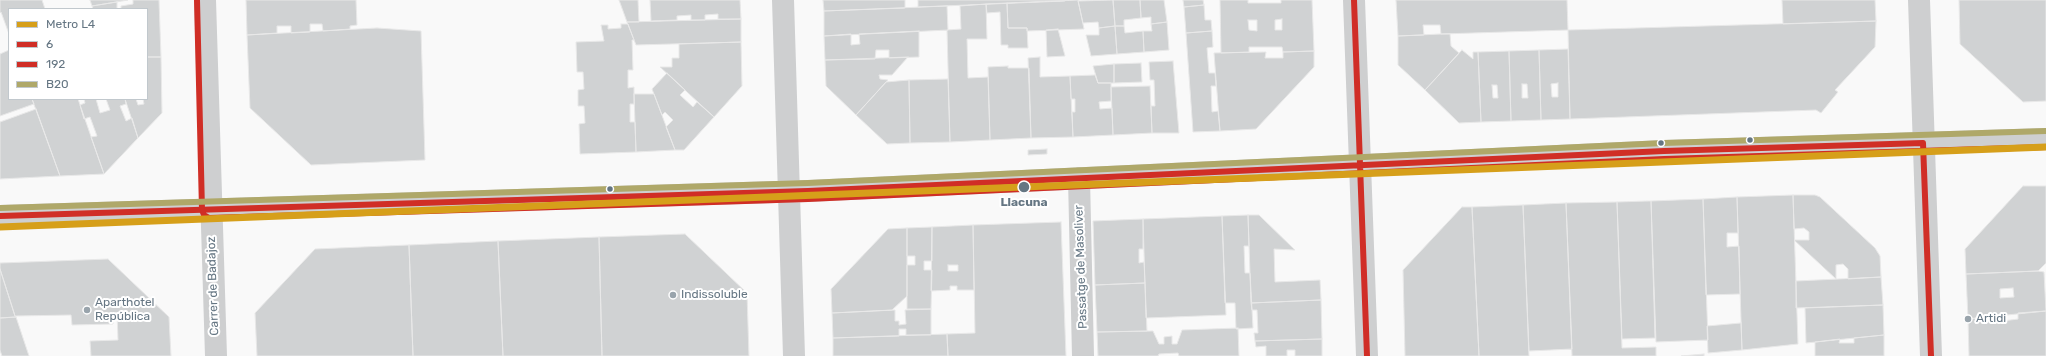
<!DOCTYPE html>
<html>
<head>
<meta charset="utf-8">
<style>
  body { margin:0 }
  #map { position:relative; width:2046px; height:356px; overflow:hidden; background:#f9f9f9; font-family:Rubik,sans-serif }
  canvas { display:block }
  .legend { position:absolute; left:8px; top:8px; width:140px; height:92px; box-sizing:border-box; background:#fff; border:1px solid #c1c8cd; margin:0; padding:5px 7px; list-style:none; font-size:12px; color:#657683 }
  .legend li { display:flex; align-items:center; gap:8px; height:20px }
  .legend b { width:20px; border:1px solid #c1c8cd }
</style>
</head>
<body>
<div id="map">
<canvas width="2046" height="356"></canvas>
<ul class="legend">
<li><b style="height:5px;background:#d69f1a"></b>Metro L4</li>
<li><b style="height:5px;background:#d02e26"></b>6</li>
<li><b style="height:5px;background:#d02e26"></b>192</li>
<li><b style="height:5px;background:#afa869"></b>B20</li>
</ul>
</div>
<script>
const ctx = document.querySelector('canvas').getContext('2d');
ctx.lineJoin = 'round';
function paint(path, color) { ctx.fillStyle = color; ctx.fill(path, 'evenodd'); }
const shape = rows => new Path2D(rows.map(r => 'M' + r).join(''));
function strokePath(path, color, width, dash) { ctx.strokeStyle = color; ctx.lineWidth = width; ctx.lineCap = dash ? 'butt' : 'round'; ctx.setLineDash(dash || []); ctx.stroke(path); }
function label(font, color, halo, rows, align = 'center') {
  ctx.font = font + ' Rubik,sans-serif'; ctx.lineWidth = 4; ctx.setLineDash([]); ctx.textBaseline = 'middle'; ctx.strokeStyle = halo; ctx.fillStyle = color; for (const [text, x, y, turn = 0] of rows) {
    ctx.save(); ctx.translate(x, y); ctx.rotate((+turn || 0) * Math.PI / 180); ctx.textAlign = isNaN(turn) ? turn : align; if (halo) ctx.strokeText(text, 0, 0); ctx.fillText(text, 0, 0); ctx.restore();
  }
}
const building = shape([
  [0,0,42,0,45,9,9,9,9,34,1,12,0,13,0,0],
  [90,0,128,0,92,6,90,0],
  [133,0,159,0,161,57,147,57,147,9,121,9,121,6,133,4,133,0],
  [246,0,356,0,357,25,350,26,350,29,323,31,322,24,310,24,310,32,291,33,291,26,277,26,277,33,247,35,246,0],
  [619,0,638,0,639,22,627,22,619,0],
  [650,0,740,0,741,19,718,19,718,14,705,15,705,20,691,20,691,15,677,16,677,20,651,21,650,0],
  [823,0,905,0,905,8,824,11,823,0],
  [918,0,1065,0,1065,1,918,7,918,0],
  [1078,0,1084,29,1027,31,1027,28,1008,28,1007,3,1078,0],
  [1113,0,1140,0,1141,18,1124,20,1124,26,1115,26,1113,0],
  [1113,0,1115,26,1099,28,1098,22,1083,23,1078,1,1113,0],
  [1140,0,1164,0,1167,22,1151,24,1151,17,1141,18,1140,0],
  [1183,0,1203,0,1204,5,1184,7,1183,0],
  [1220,0,1248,0,1248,3,1281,3,1281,0,1312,0,1314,51,1283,52,1282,47,1249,47,1249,52,1221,53,1220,0],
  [1282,19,1282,30,1275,30,1275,20,1282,19],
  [1248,20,1257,20,1257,31,1249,30,1248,20],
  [1396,0,1567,0,1568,30,1441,34,1440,25,1423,25,1424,35,1398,36,1396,0],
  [1782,0,1875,0,1876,21,1783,24,1782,0],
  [1959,0,2046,0,2046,101,2023,102,1960,44,1959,0],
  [117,2,117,9,93,9,92,6,117,2],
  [1007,3,1008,28,1027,28,1028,48,1008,48,1008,45,1001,45,1000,12,987,13,986,4,1007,3],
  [986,4,987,39,967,39,968,78,988,77,990,140,950,142,947,30,961,29,960,6,986,4],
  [1204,5,1205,20,1211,20,1212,31,1186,33,1184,7,1204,5],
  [947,6,948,30,824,36,824,11,947,6],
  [741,19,741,42,636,45,627,22,741,19],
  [1876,21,1875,47,1835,90,1838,92,1821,113,1816,110,1570,119,1568,30,1876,21],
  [1167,22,1169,50,1144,52,1143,31,1152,31,1151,24,1167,22],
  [621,24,628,24,634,40,632,40,633,70,628,70,628,88,634,87,634,104,630,104,630,122,635,122,636,152,580,154,579,124,585,123,584,106,578,106,578,90,584,89,583,72,577,72,576,42,604,41,601,25,608,25,608,29,621,28,621,24],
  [1115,26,1124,26,1125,33,1143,31,1144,52,1117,54,1115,26],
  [1115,26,1117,54,1091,56,1086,35,1099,35,1099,28,1115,26],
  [377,28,421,31,425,160,311,165,250,108,247,35,377,28],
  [1058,29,1065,56,1047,57,1046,30,1058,29],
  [919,31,919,57,889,58,889,50,876,50,875,59,825,60,824,36,851,34,851,45,860,44,859,34,919,31],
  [1212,31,1213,47,1207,48,1209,73,1215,73,1216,86,1211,86,1212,112,1218,111,1220,131,1193,132,1186,33,1212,31],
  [1441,34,1450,34,1451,46,1459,53,1425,90,1398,65,1398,36,1441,34],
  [741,42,742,86,714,117,660,67,672,67,672,58,679,58,679,44,741,42],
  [1568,49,1570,119,1541,120,1539,50,1568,49],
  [1558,83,1558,97,1552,97,1551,84,1558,83],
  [9,50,9,99,32,99,34,104,0,116,0,54,9,50],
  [1462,50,1473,59,1473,52,1478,52,1481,122,1459,123,1425,90,1462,50],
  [1539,50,1541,120,1511,121,1509,51,1539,50],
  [1522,84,1527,84,1528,98,1522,98,1522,84],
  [1314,51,1314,67,1256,129,1220,131,1214,53,1266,52,1265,58,1283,58,1283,52,1314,51],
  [1509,51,1511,121,1481,122,1478,52,1509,51],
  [1492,85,1497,85,1498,98,1493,98,1492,85],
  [147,57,161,57,162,113,138,138,125,99,136,99,138,105,144,104,143,99,147,99,147,57],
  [908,57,892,75,879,75,880,79,888,80,856,115,826,86,825,60,908,57],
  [1040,57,1040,77,1070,76,1073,137,1031,138,1028,58,1040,57],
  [1173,61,1179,133,1152,133,1151,106,1155,106,1154,80,1150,80,1149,62,1173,61],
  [1141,63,1142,82,1114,83,1114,64,1141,63],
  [1114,64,1114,83,1098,83,1093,66,1114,64],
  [1008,66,1008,68,1029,68,1031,138,990,140,988,67,1008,66],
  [667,73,685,90,680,95,693,107,697,102,714,117,684,150,675,150,666,127,673,120,665,112,662,115,652,89,667,73],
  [1095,75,1098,83,1111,83,1111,101,1099,102,1100,109,1112,108,1113,135,1073,137,1072,112,1075,112,1075,99,1071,99,1070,76,1095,75],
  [948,79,950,142,910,143,909,80,948,79],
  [909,80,910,143,887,144,856,115,886,82,909,80],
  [1150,86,1152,133,1113,135,1111,87,1150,86],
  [634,94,654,94,675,150,636,152,634,94],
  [32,99,78,99,104,174,60,176,32,99],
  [84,99,96,99,100,113,110,110,106,99,125,99,126,104,120,106,126,121,132,118,138,138,104,174,91,137,97,136,90,117,84,119,80,105,85,103,84,99],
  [36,109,60,176,0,179,0,122,36,109],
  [1047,149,1047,154,1028,155,1028,150,1047,149],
  [2023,186,2046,186,2046,263,2038,271,1966,274,1965,249,2023,186],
  [1793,195,1815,195,1820,197,1875,248,1880,256,1881,277,1848,279,1848,269,1843,264,1836,265,1836,279,1794,240,1809,240,1809,232,1804,228,1794,229,1793,195],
  [1793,195,1798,344,1742,350,1737,197,1793,195],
  [1737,197,1738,233,1727,233,1727,247,1739,246,1740,294,1706,295,1703,199,1737,197],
  [1703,199,1708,340,1656,342,1651,201,1703,199],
  [1647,201,1651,201,1655,338,1622,339,1617,202,1647,201],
  [1617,202,1622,348,1656,347,1656,356,1572,356,1566,203,1617,202],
  [1566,203,1572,349,1529,351,1523,205,1566,203],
  [1523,205,1529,356,1479,356,1472,207,1523,205],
  [1462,207,1472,207,1479,356,1405,356,1403,270,1462,207],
  [1248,215,1259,215,1295,250,1274,249,1275,282,1320,280,1321,300,1251,303,1248,215],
  [1248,215,1249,246,1244,246,1245,273,1250,273,1253,328,1236,329,1235,303,1225,303,1222,216,1248,215],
  [1222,216,1226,315,1146,318,1143,219,1222,216],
  [1143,219,1143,249,1139,249,1139,263,1144,262,1145,283,1095,285,1093,221,1143,219],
  [1061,222,1066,356,948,356,947,334,975,333,973,225,1061,222],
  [973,225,974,290,957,290,957,286,950,286,950,290,931,291,932,227,973,225],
  [948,265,958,265,958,271,948,271,948,265],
  [932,227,932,261,924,261,924,270,932,270,931,309,907,309,907,265,915,265,915,256,907,256,907,228,932,227],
  [907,228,907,296,892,310,832,313,831,289,888,229,907,228],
  [685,234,747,293,749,356,602,356,599,237,685,234],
  [599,237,602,356,503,356,498,241,599,237],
  [498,241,503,356,413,356,409,245,498,241],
  [409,245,413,356,257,356,255,313,315,249,409,245],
  [108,259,169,317,171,356,91,356,90,341,118,340,117,313,113,313,113,324,72,325,71,315,15,316,0,269,0,263,108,259],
  [0,269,15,316,16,317,0,318,0,269],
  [2038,271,2044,272,2046,311,1968,319,1966,274,2038,271],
  [2013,288,2014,297,2000,298,2000,289,2013,288],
  [1881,277,1883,305,1796,308,1796,281,1881,277],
  [1145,283,1147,331,1097,332,1095,285,1145,283],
  [1321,300,1322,339,1255,341,1254,333,1258,333,1257,310,1252,310,1251,303,1321,300],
  [1883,305,1884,335,1806,343,1805,308,1883,305],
  [931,309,931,335,906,335,906,329,899,329,899,336,833,338,832,313,895,310,895,321,899,321,899,325,906,324,905,310,931,309],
  [2046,311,2046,356,1969,356,1968,319,2002,315,2003,321,2018,319,2018,313,2046,311],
  [16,317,29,356,2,356,0,350,0,318,16,317],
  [1741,323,1742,350,1708,353,1707,326,1741,323],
  [1238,328,1239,356,1179,356,1178,353,1159,354,1158,356,1098,356,1097,332,1153,331,1159,344,1164,344,1164,337,1172,336,1172,344,1177,344,1182,330,1238,328],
  [947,334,948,356,833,356,833,338,947,334],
  [1884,335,1884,356,1815,356,1815,342,1840,339,1839,343,1854,343,1854,338,1884,335],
  [1322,339,1322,356,1295,356,1295,350,1287,350,1287,356,1266,356,1266,346,1256,347,1255,341,1322,339],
  [1704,354,1704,356,1681,356,1704,354]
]);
const minor = shape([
  [205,0,216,356],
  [783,0,794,356],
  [1354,0,1367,356],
  [1919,0,1931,356],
  [1079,178,1083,356],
  [0,216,808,191,1664,151,2046,139]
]);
const bus1 = shape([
  [1354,0,1367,356],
  [0,216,808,191,1664,151,1923,143,1931,356]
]);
const bus2 = shape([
  [197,0,202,210,204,215,209,218,808,199,1664,159,2046,147]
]);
const bus3 = shape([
  [0,208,808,183,1664,143,2046,131]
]);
const metro1 = shape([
  [0,227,2046,147]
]);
const markers = [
  [1750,140,3.5,"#657683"],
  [1661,143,3.5,"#657683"],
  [1024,187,6,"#657683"],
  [610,189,3.5,"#657683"],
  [673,295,4,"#99a4ac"],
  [87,310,4,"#99a4ac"],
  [1968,319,4,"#99a4ac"]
];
const stopNames = [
  ["Llacuna",1024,203]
];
const streetNames = [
  ["Passatge de Masoliver",1081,267,-92],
  ["Carrer de Badajoz",213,286,-92]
];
const poiNames = [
  ["Indissoluble",681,295],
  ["Aparthotel",95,303],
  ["República",95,317],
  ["Artidi",1976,319]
];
paint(building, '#d0d2d3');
strokePath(building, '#e8e8e8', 1);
strokePath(minor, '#cecfd0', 22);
strokePath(bus1, '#d02e26', 6);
strokePath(bus2, '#d02e26', 6);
strokePath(bus3, '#afa869', 6);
strokePath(metro1, '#d69f1a', 7);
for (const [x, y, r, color] of markers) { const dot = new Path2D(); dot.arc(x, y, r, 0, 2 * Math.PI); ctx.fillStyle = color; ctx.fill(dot); strokePath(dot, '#fff', 1.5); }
label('bold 12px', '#657683', '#fff', stopNames);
label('12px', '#657683', '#fff', streetNames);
label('12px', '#657683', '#fff', poiNames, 'left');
</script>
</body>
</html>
